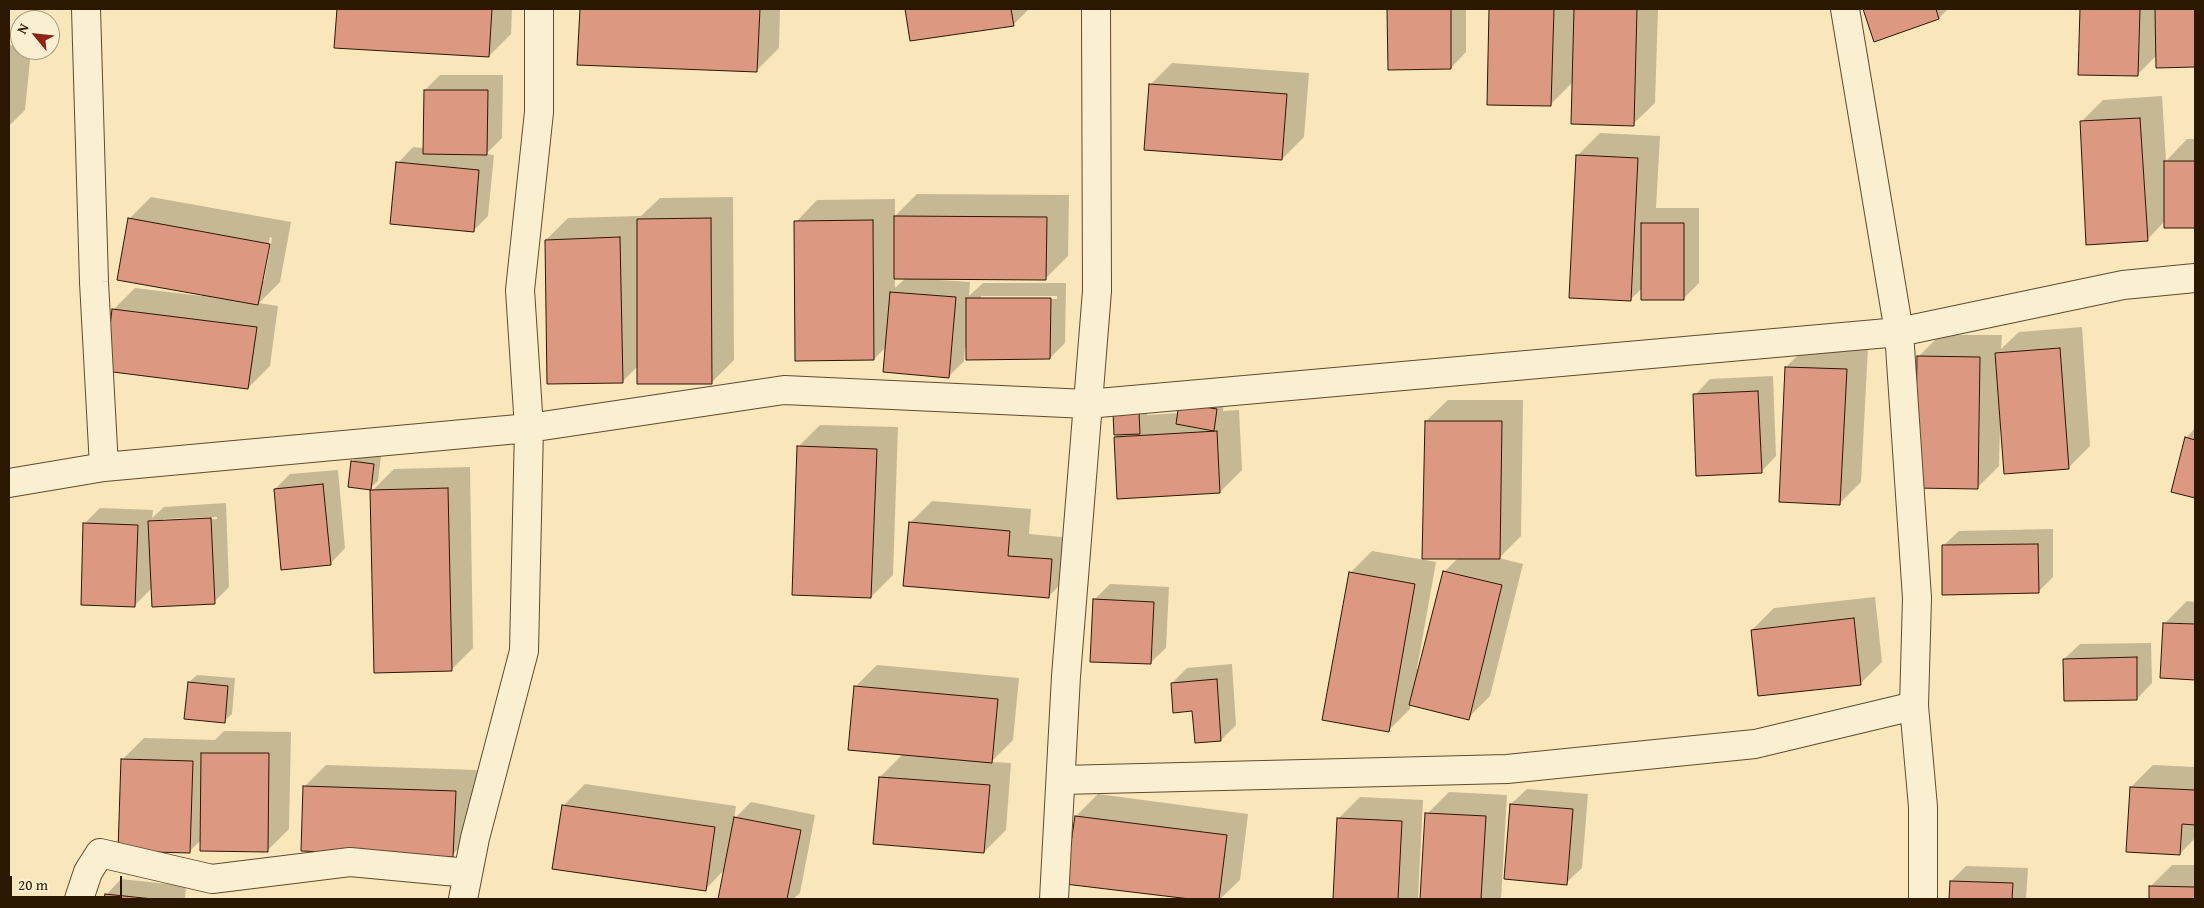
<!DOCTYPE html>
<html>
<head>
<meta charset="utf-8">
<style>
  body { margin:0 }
  #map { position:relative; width:2204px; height:908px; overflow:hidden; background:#f9e6ba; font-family:"Gentium Book Plus",serif }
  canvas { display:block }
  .frame { position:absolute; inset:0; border:10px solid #2c1700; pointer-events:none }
  .north { position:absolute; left:10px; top:10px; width:50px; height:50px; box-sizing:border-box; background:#fbefd2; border:1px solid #a8997e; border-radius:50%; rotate:298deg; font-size:14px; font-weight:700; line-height:20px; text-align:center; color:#2c1700 }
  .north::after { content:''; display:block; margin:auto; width:18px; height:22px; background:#8f2418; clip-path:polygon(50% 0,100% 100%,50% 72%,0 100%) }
  .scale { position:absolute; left:10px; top:876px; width:112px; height:22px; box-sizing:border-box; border:2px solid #2c1700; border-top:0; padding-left:6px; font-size:15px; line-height:18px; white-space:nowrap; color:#2c1700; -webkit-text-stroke:4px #fbefd2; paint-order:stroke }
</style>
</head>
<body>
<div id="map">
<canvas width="2204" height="908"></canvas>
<div class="frame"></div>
<div class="north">N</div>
<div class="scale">20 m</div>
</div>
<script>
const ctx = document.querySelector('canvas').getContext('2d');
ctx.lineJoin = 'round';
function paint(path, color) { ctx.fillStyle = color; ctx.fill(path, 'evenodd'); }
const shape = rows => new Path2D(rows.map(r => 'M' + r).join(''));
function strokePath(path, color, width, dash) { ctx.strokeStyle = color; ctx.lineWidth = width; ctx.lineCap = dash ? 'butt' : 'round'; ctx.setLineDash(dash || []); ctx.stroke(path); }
const shadow = shape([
  [338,9,512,9,511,34,489,56,336,47],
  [581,9,780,9,779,48,757,70,579,64],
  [907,9,1029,9,1013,25,911,40],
  [1388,9,1466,9,1466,52,1451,68,1389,69],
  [1491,9,1658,9,1655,103,1633,124,1573,82,1550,105,1488,104],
  [1864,9,1948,9,1939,18,1875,40],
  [2082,9,2195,9,2195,66,2157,67,2157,55,2137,75,2079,73],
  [9,45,20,46,20,50,31,50,25,110,9,126],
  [1172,63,1309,73,1304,137,1282,159,1150,85],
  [440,75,503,75,502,138,486,154,494,155,488,216,473,231,398,163,413,147,424,148,425,90],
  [2162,96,2166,161,2187,139,2195,139,2195,227,2165,227,2165,221,2147,240,2081,122,2103,100],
  [1600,133,1660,136,1656,208,1699,208,1699,283,1684,298,1642,288,1630,300,1578,155],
  [917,194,1069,195,1068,256,1046,278,940,278,940,280,970,282,969,296,983,283,1066,283,1065,343,1050,358,965,348,964,361,949,376,887,346,874,359,796,222,817,200,895,199,895,216],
  [895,278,906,278,895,288],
  [981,296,1057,296,1057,299,981,299],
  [151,197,291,222,280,282,259,303,278,306,270,366,248,388,113,310,135,288,202,296,202,294,129,219],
  [270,237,272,238,264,281,262,281],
  [733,197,734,360,712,382,638,366,622,382,546,240,568,218,641,216,660,198],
  [2082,327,2090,446,2068,468,2000,426,1999,466,1977,488,1918,357,1940,335,2002,335,2001,349,2019,332],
  [1808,345,1868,347,1861,482,1839,504,1786,367],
  [1773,376,1776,456,1761,472,1695,395,1710,379],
  [1448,400,1523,400,1521,536,1499,558,1523,564,1490,696,1468,718,1411,704,1410,709,1388,731,1350,573,1372,551,1436,562,1417,669,1419,669,1444,572,1458,558,1426,421],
  [1224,402,1223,411,1239,410,1242,470,1220,492,1115,437,1146,405,1147,415,1179,413],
  [820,425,898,427,893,575,871,597,798,447],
  [2195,428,2195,497,2173,491,2186,438],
  [360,454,381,456,378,481,370,488,352,462],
  [470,467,473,648,451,670,372,491,394,469],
  [338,470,345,548,330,564,275,489,290,474],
  [932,501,1031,509,1029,534,1073,538,1070,575,1048,597,910,523],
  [226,503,229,587,214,602,152,588,135,605,84,524,100,508,153,510,152,518,164,507],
  [217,517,217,519,163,522,163,519],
  [2053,529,2053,577,2038,592,1943,546,1959,531],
  [1110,584,1169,587,1166,648,1150,663,1094,600],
  [1875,597,1882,662,1860,684,1752,630,1774,608],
  [2187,601,2195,602,2195,679,2161,677,2165,623],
  [2151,643,2152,683,2137,699,2064,659,2080,644],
  [1232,664,1236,725,1221,740,1172,683,1187,668],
  [877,665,1019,678,1013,740,991,762,1011,763,1006,830,984,852,880,777,903,754,855,687],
  [197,675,235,678,232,714,224,721,189,682],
  [224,731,291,732,289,829,267,851,201,840,189,852,122,760,144,738,215,740],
  [326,765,477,770,474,833,452,855,304,787],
  [2153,765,2195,767,2195,838,2180,854,2131,787],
  [585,784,736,806,734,819,751,802,815,815,800,893,793,899,719,899,725,869,705,890,563,806],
  [1527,789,1588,794,1582,868,1566,883,1511,804],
  [1449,792,1507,795,1501,899,1421,899,1427,814],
  [1098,794,1248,814,1240,880,1220,899,1200,899,1067,883,1076,816],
  [1360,797,1423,800,1418,899,1334,899,1338,819],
  [2172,865,2195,865,2195,899,2150,899,2150,887],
  [1966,866,2028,868,2026,899,1950,899,1951,881],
  [121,879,186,886,185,899,105,899,106,895]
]);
const building = shape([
  [337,9,492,9,489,57,334,48,337,9],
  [580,9,760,9,757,72,577,65,580,9],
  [905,9,1011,9,1014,26,910,41,905,9],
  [1387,9,1451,9,1451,69,1388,70,1387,9],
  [1489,9,1554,9,1551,106,1487,105,1489,9],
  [1574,9,1637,9,1634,126,1571,124,1574,9],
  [1863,9,1936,9,1939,19,1874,42,1863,9],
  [2080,9,2140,9,2138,76,2078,75,2080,9],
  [2155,9,2195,9,2195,67,2156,68,2155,9],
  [1149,84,1287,94,1282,160,1144,150,1149,84],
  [424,90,488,90,487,155,423,154,424,90],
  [2140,118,2148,241,2086,245,2080,121,2140,118],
  [1576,155,1638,158,1631,301,1569,298,1576,155],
  [2164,161,2195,161,2195,228,2164,228,2164,161],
  [396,162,479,170,474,232,390,224,396,162],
  [894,216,1047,217,1046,280,894,279,894,216],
  [128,218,270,244,258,305,117,280,128,218],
  [711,218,712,384,637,384,637,219,711,218],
  [873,220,874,360,795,361,794,221,873,220],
  [1641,223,1684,223,1684,300,1641,300,1641,223],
  [620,237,623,383,547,384,545,240,620,237],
  [890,292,956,297,949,378,883,372,890,292],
  [966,298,1051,298,1050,359,966,360,966,298],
  [112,309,257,327,248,389,105,371,112,309],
  [2060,348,2069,469,2004,474,1995,353,2060,348],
  [1917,356,1980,357,1978,489,1915,488,1917,356],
  [1785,367,1847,369,1840,505,1779,502,1785,367],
  [1758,391,1762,473,1696,476,1693,394,1758,391],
  [1179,403,1217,409,1214,431,1176,424,1179,403],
  [1139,412,1140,434,1114,435,1113,413,1139,412],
  [1425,421,1502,421,1500,559,1422,559,1425,421],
  [1217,431,1220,493,1117,499,1114,437,1217,431],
  [2185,437,2195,440,2195,498,2171,492,2185,437],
  [797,446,877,449,871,598,792,595,797,446],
  [351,461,374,464,371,490,348,487,351,461],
  [323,484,331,565,281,570,274,489,323,484],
  [448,488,452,671,374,673,370,490,448,488],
  [211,518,215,604,152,607,148,521,211,518],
  [909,522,1010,531,1008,556,1052,559,1049,598,903,586,909,522],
  [83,523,138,525,135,607,81,605,83,523],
  [2038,544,2039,593,1942,595,1942,545,2038,544],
  [1443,571,1502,585,1469,720,1409,705,1443,571],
  [1349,572,1415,584,1389,732,1322,720,1349,572],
  [1093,599,1154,602,1151,664,1090,662,1093,599],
  [1854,618,1861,685,1758,696,1751,630,1854,618],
  [2163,623,2195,624,2195,680,2160,678,2163,623],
  [2137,657,2137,700,2064,701,2063,659,2137,657],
  [1217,679,1221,741,1195,743,1192,711,1173,713,1171,683,1217,679],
  [188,682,228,686,225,723,184,719,188,682],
  [854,686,998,699,992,763,848,750,854,686],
  [201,753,269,753,268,852,200,851,201,753],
  [121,759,193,761,190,853,118,851,121,759],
  [879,777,990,785,984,853,873,844,879,777],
  [303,786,456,791,453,857,301,851,303,786],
  [2130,787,2195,790,2195,825,2182,824,2180,855,2126,852,2130,787],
  [1510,804,1573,809,1567,885,1504,879,1510,804],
  [562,805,715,827,706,891,552,869,562,805],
  [1425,813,1486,816,1481,899,1420,899,1425,813],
  [1075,816,1227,835,1219,899,1190,899,1065,884,1075,816],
  [734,817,801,830,787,899,718,899,734,817],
  [1337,818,1402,821,1398,899,1333,899,1337,818],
  [1950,881,2013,883,2012,899,1949,899,1950,881],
  [2149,886,2195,887,2195,899,2149,899,2149,886],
  [105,894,153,899,104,899,105,894]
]);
const minor = shape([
  [86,9,94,282,104,467],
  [1845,9,1899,332,1917,598,1914,706,1923,807,1923,899],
  [9,483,104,467,529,428,784,390,1087,404,1899,332,2123,285,2195,278],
  [1061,780,1507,769,1755,744,1914,706],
  [79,899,88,872,100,853,212,879,350,862,468,873],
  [463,899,475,838,524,651,529,428,520,290,539,112,539,9],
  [1054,899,1066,676,1097,291,1096,9]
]);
paint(shadow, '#0003');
paint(building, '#dc9880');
strokePath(building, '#2c1700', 1);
strokePath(minor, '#5f4b2e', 30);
strokePath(minor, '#fbefd2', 28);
</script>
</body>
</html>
